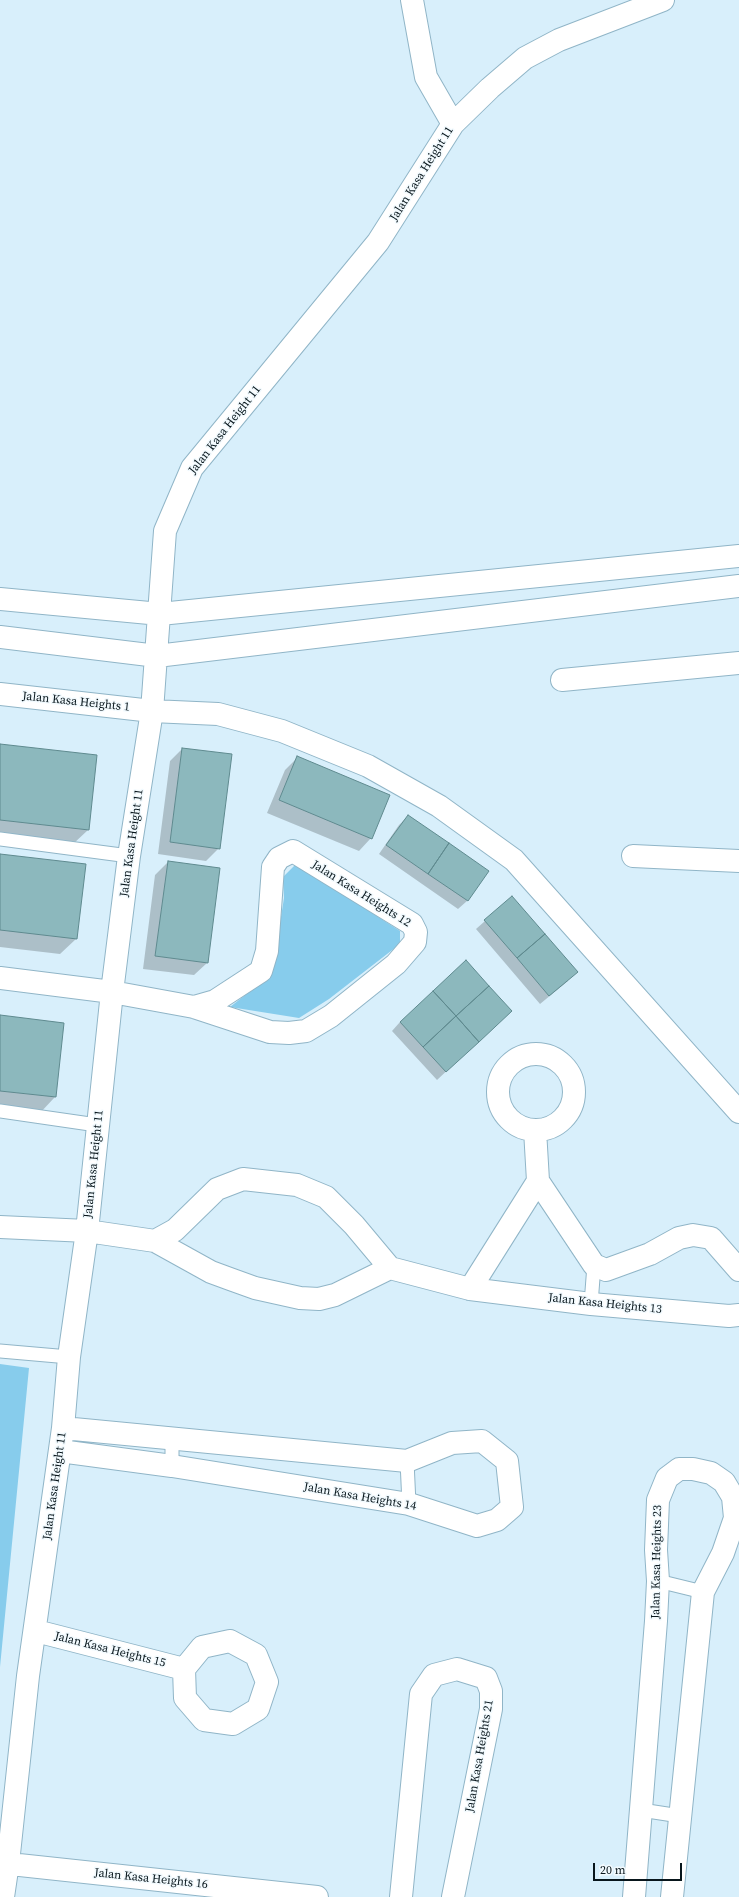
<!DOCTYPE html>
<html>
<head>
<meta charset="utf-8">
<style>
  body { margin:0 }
  #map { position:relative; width:739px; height:1897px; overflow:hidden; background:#d8effb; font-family:"Source Serif 4",serif }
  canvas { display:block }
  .scale { position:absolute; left:593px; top:1863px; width:89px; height:18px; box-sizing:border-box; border:2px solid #08161c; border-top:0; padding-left:5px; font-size:12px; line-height:14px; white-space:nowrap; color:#08161c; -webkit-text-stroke:3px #f2fafe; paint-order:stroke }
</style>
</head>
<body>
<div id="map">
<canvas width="739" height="1897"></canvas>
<div class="scale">20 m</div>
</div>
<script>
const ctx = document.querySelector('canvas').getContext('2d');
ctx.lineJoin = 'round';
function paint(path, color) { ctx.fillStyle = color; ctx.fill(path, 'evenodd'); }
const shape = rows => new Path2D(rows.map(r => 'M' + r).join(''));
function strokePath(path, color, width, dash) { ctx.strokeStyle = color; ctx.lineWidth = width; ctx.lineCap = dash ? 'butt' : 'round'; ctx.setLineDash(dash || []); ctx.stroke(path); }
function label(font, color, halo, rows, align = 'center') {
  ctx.font = font + ' "Source Serif 4",serif'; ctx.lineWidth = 3; ctx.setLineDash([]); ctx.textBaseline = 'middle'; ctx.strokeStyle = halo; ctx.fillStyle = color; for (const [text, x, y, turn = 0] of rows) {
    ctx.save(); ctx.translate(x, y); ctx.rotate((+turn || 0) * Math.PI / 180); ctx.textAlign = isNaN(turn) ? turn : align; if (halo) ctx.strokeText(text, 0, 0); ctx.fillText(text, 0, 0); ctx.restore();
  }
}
const green = shape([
  [296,864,400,931,400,944,329,999,299,1018,230,1007,272,974,284,898,283,877],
  [0,1364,29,1368,0,1667]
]);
const shadow = shape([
  [0,745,88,830,72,845,0,837],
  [182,749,219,848,206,861,158,854,170,761],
  [297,758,371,838,359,851,267,813,285,770],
  [408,816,487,872,467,901,458,909,379,854,399,825],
  [0,855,76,939,60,954,0,947],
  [168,862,219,868,207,963,194,975,143,969,155,875],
  [485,921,568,981,540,1004,476,929],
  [0,1016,63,1023,55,1097,40,1113,0,1108],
  [502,1019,437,1080,392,1031,400,1022]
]);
const building = shape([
  [0,744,97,755,89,830,0,820,0,744],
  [182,748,232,754,220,849,170,842,182,748],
  [297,756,390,795,372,839,279,800,297,756],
  [408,815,449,843,428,874,386,845,408,815],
  [449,843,489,871,468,901,428,874,449,843],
  [0,854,86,864,77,939,0,930,0,854],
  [168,861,220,868,208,963,155,956,168,861],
  [512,896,545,934,517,958,484,920,512,896],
  [545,934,578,972,549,996,517,958,545,934],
  [466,960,489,986,456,1016,433,991,466,960],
  [489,986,512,1011,479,1042,456,1016,489,986],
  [433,991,456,1016,423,1047,400,1022,433,991],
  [0,1015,64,1023,56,1097,0,1091,0,1015],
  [456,1016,479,1042,446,1072,423,1047,456,1016]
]);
const lane = shape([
  [0,839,129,856],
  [0,1111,97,1125],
  [591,1304,594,1265],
  [0,1351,69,1357],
  [407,1461,409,1504],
  [172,1466,172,1438],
  [658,1581,703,1592],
  [641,1810,680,1816]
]);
const street = shape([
  [412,0,426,77,453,124],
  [0,599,160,614,739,556],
  [0,637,157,656,739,586],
  [562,680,739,663],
  [0,694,152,711,218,714,282,731,368,766,439,806,514,860,739,1112],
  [633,856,739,861],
  [0,978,112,992,194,1007,270,1032,289,1033,306,1031,331,1016,396,964,415,942,416,932,412,924,293,851,279,858,273,867,267,951,261,971,215,1001,194,1007],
  '498 1092a38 38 0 1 1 76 0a38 38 0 1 1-76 0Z',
  [535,1130,538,1181,594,1265,606,1270,650,1254,679,1238,693,1235,711,1238,739,1270],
  [0,1227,87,1231,155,1241,211,1272,230,1279,255,1288,300,1298,319,1299,335,1295,390,1268],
  [155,1241,175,1230,217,1189,243,1179,297,1185,326,1197,354,1225,390,1268,470,1289,591,1304,729,1316,739,1315],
  [470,1289,538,1181],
  [60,1451,172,1466,409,1504,477,1526,497,1520,512,1507,507,1461,482,1441,452,1443,407,1461,63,1428],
  [36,1631,184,1669],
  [230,1641,256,1655,267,1682,258,1709,233,1724,204,1720,185,1698,184,1669,202,1647,230,1641],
  [0,1863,317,1897],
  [3,1897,8,1863,28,1676,63,1428,69,1357,87,1231,112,992,129,856,152,711,165,531,192,468,378,242,453,124,490,88,525,58,559,40,663,0],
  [401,1897,421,1694,434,1675,457,1669,486,1678,491,1691,491,1709,453,1897],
  [634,1897,656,1621,658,1581,656,1550,658,1500,667,1478,679,1469,693,1469,711,1473,724,1482,733,1497,735,1518,723,1553,703,1592,672,1897]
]);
const streetNames = [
  ["Jalan Kasa Height 11",422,174,-58],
  ["Jalan Kasa Height 11",225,430,-52],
  ["Jalan Kasa Heights 1",76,702,6],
  ["Jalan Kasa Height 11",132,843,-82],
  ["Jalan Kasa Heights 12",361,894,32],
  ["Jalan Kasa Height 11",94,1164,-84],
  ["Jalan Kasa Heights 13",605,1304,6],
  ["Jalan Kasa Height 11",55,1486,-82],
  ["Jalan Kasa Heights 14",360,1497,10],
  ["Jalan Kasa Heights 23",657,1562,-89],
  ["Jalan Kasa Heights 15",110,1650,14],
  ["Jalan Kasa Heights 21",480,1756,-80],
  ["Jalan Kasa Heights 16",151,1879,6]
];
paint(green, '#87ccec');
paint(shadow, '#0003');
paint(building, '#8cb8bd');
strokePath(building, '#5f8a8f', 1);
strokePath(lane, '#90b5c7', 15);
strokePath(street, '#90b5c7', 24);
strokePath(lane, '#fff', 13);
strokePath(street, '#fff', 22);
label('12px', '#08161c', '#f2fafe', streetNames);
</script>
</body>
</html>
